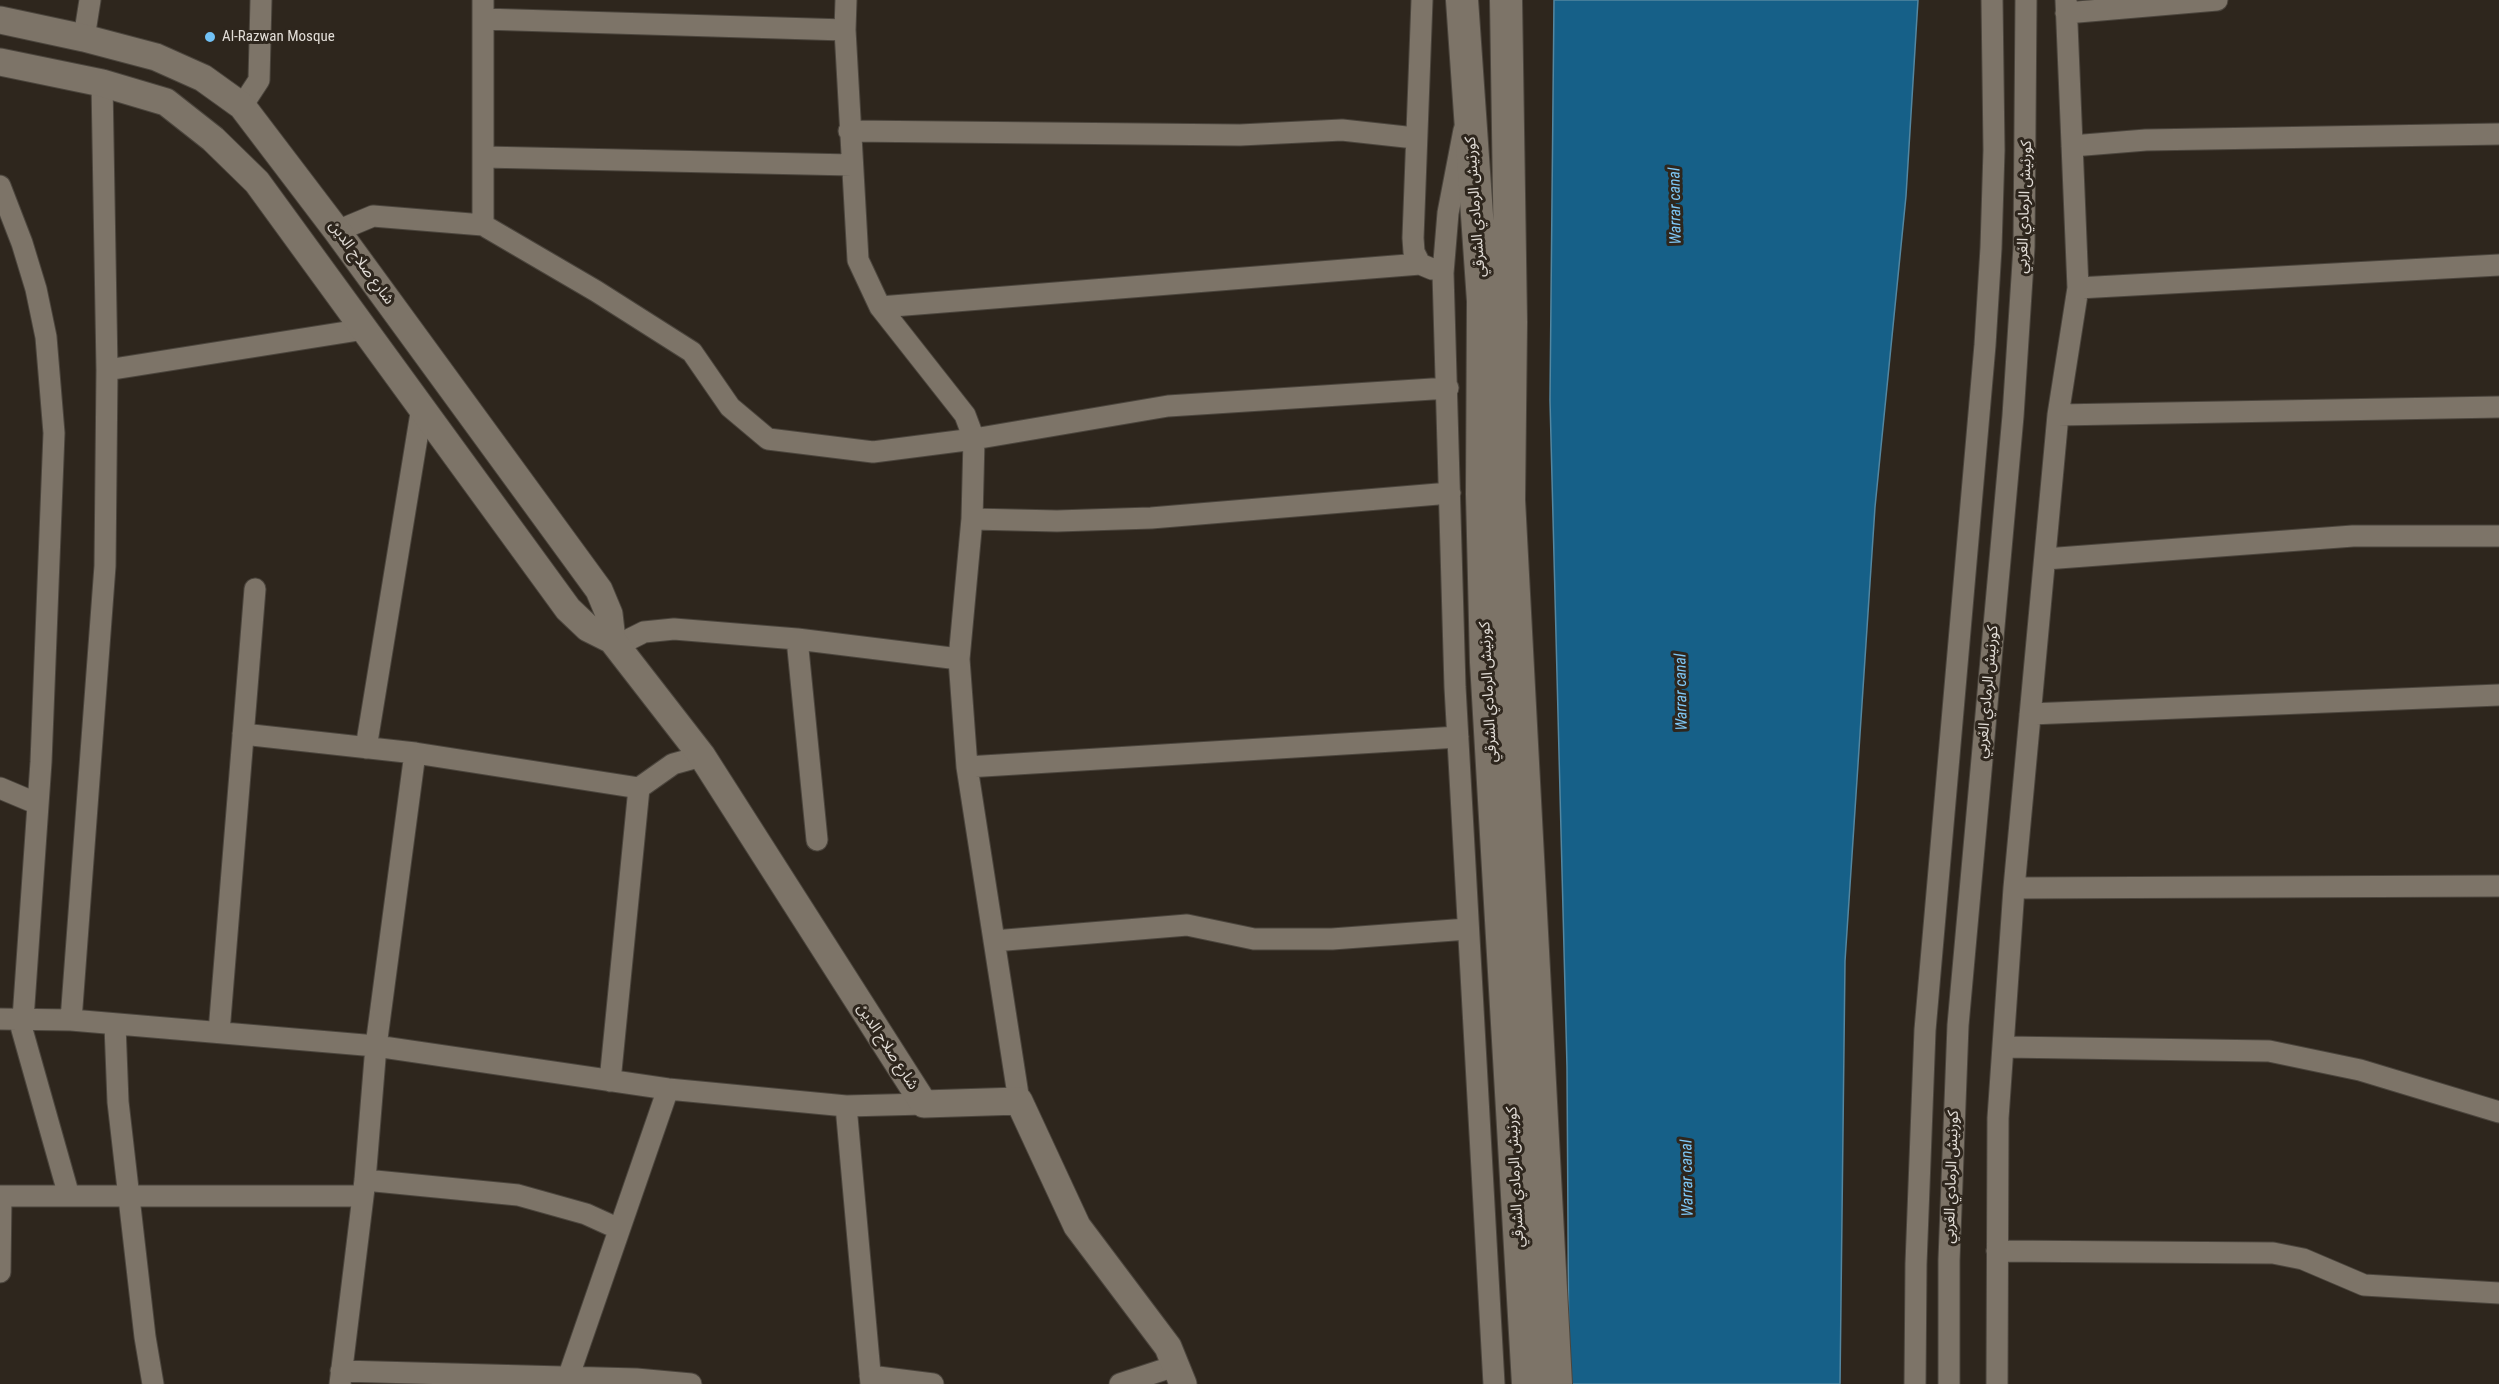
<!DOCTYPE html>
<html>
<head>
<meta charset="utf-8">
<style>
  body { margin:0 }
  canvas { display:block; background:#2e261d }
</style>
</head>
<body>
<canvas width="2499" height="1384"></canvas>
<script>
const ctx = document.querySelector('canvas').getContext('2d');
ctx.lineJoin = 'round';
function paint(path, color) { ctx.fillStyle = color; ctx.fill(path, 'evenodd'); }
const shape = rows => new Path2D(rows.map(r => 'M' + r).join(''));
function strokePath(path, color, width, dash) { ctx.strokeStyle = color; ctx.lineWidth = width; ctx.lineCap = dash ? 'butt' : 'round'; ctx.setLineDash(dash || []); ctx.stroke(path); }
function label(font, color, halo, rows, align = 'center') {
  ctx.font = font + ' "Roboto Condensed","Noto Sans Arabic",sans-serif'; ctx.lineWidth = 6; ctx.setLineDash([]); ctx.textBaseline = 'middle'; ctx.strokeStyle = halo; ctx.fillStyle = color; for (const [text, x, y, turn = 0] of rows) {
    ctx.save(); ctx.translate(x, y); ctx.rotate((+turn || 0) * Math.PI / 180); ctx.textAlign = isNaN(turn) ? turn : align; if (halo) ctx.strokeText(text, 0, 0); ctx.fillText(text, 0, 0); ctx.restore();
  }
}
const water = shape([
  [1554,0,1918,0,1906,196,1875,507,1845,961,1840,1384,1569,1384,1567,1067,1550,400,1554,0]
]);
const minor = shape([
  [483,0,483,225],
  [846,0,845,30,858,260,880,307,965,415,974,439,972,519,959,659,967,767,1019,1101],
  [1422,0,1413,238,1414,252,1420,264,1432,269],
  [2066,13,2217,0],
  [483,19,845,30],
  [84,38,90,0],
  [242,106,259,80,261,0],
  [1464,130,1448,213,1443,273,1455,687,1494,1384],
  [849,131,1240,135,1342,130,1415,138],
  [2072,146,2146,140,2499,134],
  [483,157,852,165],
  [0,186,22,243,36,289,46,337,54,433,41,762,23,1019],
  [337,231,373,216,483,225,596,291,692,352,730,407,768,439,873,452,974,439,1168,406,1448,388],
  [2078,288,2499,265],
  [880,307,1420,264],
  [107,370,365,329],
  [2058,415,2499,407],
  [972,519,1057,521,1151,518,1450,493],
  [2045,559,2353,536,2499,536],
  [797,639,817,840],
  [616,646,644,632,674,629,797,639,959,659],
  [2030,714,2499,695],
  [243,734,415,753,639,788,673,764,702,756],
  [366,748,422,407],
  [967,767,1458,737],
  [0,788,38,804],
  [2014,888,2499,886],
  [994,941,1187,925,1254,939,1332,939,1468,929],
  [0,1019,71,1020,376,1046,668,1089,846,1106,924,1104],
  [19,1019,69,1196],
  [71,1020,105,566,107,370,102,83],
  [115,1025,118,1102,145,1337,153,1384],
  [219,1032,255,589],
  [2005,1047,2269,1051,2360,1070,2499,1112],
  [610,1081,639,788],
  [846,1106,871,1384],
  [365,1180,518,1195,586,1214,619,1229],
  [0,1196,363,1196],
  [1997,1251,2273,1253,2303,1259,2364,1285,2499,1293],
  [0,1272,1,1196],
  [341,1371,636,1379,691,1384],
  [870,1376,933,1384],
  [568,1378,668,1089],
  [340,1384,365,1180,376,1046,415,753],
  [1120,1384,1175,1366],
  [1915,1384,1916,1264,1925,1030,1985,345,1991,248,1994,150,1992,0],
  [1949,1384,1949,1260,1958,1025,2013,416,2024,247,2026,0],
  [1997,1384,1998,1118,2014,888,2058,415,2078,288,2066,0]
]);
const tertiary = shape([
  [0,20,84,38,156,57,203,78,242,106,337,231,599,590,609,614,612,640],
  [0,62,102,83,166,102,213,139,257,182,568,609,588,628,612,640,702,756,924,1104,1019,1101,1077,1226,1168,1347,1183,1384]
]);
const secondary = shape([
  [1462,0,1483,301,1482,494,1486,662,1528,1384],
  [1506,0,1511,322,1509,500,1556,1384]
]);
const markers = [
  [210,37,6,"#71c1f5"]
];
const poiNames = [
  ["Al-Razwan Mosque",222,37]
];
const streetNames = [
  ["كورنيش الرمادي الشرقي",1476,207,-94],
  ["كورنيش الرمادي الغربي",2025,207,-88],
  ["شارع صلاح الدين",361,263,54],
  ["كورنيش الرمادي الشرقي",1489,692,-93],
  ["كورنيش الرمادي الغربي",1988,692,-85],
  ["شارع صلاح الدين",887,1047,57],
  ["كورنيش الرمادي الشرقي",1516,1177,-93],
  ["كورنيش الرمادي الغربي",1952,1177,-88]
];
const waterNames = [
  ["Warrar canal",1676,206,-91],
  ["Warrar canal",1682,692,-91],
  ["Warrar canal",1688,1178,-91]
];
paint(water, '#166088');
strokePath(water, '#5386a0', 1.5);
strokePath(minor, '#4b453d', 23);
strokePath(tertiary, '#4b453d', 29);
strokePath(secondary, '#4b453d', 34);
strokePath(minor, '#7d7468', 21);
strokePath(tertiary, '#7d7468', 27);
strokePath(secondary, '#7d7468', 32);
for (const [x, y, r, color] of markers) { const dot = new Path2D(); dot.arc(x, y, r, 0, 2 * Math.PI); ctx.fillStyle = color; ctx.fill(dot); strokePath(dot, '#2e261d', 2); }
label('15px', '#e2ddd7', '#2e261d', poiNames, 'left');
label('15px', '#e2ddd7', '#2e261d', streetNames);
label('italic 16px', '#7fc8f7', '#2e261d', waterNames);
</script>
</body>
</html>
